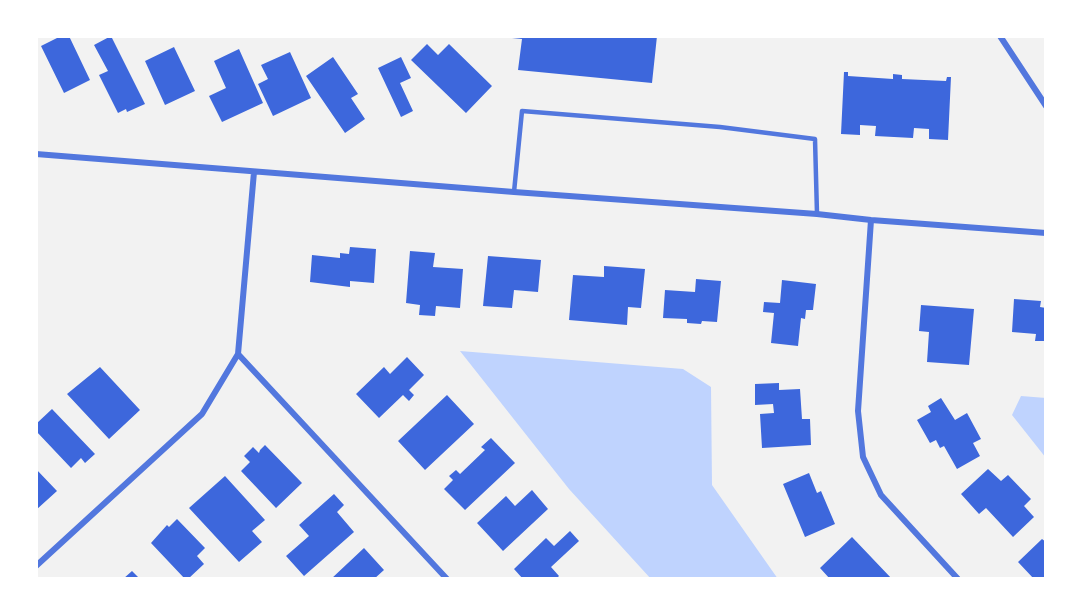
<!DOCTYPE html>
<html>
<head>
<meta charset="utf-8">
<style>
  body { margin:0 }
  #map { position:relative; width:1082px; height:615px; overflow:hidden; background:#f2f2f2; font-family:Literata,serif }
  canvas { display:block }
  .frame { position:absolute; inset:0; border:38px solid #fff; pointer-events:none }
</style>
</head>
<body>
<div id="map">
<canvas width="1082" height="615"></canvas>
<div class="frame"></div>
</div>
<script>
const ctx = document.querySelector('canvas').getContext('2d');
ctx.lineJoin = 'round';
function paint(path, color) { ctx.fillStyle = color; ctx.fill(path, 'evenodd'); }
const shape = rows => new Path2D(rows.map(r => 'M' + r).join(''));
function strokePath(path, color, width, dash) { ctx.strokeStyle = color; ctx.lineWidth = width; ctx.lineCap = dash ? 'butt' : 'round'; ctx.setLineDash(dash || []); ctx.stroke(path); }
const water = shape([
  [460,351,683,369,711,387,712,485,778,579,651,579,569,489],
  [1021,396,1046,398,1046,458,1012,415]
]);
const building = shape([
  [61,36,69,36,90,80,64,93,41,46],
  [111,36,145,104,127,112,126,109,118,113,99,75,108,71,94,45],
  [512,36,657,36,652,83,518,70,522,39,512,38],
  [427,44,438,55,449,44,492,86,466,113,411,60],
  [174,47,195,91,165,105,145,61],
  [239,49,263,103,222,122,209,96,226,88,214,61],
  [290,52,311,98,273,116,258,84,268,79,261,65],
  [333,57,358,94,351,98,365,119,345,133,306,76],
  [401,57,411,78,400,83,413,111,401,117,378,68],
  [844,72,848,72,848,76,893,79,893,74,902,75,902,79,946,81,947,77,951,77,948,140,929,139,929,129,914,128,913,138,875,136,876,126,860,125,860,135,841,134],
  [350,247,376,249,374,283,350,281,350,287,310,282,312,255,340,258,340,253,349,254],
  [410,251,435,253,433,267,463,269,460,308,436,306,435,316,419,315,420,305,406,303],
  [488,256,541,260,538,292,514,290,512,308,483,306],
  [604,266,645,269,641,308,628,307,627,325,569,320,573,275,604,277],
  [696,279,721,281,717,322,702,321,701,324,687,323,687,319,663,318,665,290,695,292],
  [782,280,816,284,813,310,806,310,805,319,801,318,798,346,771,343,774,313,763,312,764,302,780,303],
  [1014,299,1041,301,1040,307,1046,308,1045,341,1035,341,1036,334,1012,332],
  [921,305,974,309,969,365,927,362,929,332,919,331],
  [407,357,424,375,409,390,414,395,409,401,403,395,379,418,356,394,384,367,390,374],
  [100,367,140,410,109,439,67,394],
  [779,383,779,390,800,389,802,419,810,419,811,445,762,448,760,414,774,413,773,404,755,405,755,384],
  [447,395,474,424,425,470,398,441],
  [941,398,955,420,967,413,981,439,973,443,980,456,957,469,944,446,940,448,936,440,930,443,917,420,931,412,928,406],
  [52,409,95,454,85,463,81,458,71,468,36,431,36,424],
  [491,438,515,463,465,510,444,489,453,480,449,476,456,470,460,474,485,450,481,447],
  [265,445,302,483,276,508,241,471,250,462,244,456,253,447,259,453,260,450],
  [36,469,57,491,36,510],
  [988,469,1001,481,1008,475,1031,499,1024,506,1034,517,1013,537,986,508,979,514,961,494],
  [809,473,817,493,821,491,835,524,805,537,783,484],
  [225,476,265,520,252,531,262,542,239,562,189,508],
  [532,490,548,509,503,551,477,523,506,496,515,506],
  [334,494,344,505,337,512,354,532,304,576,286,556,309,536,299,525],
  [177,519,205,548,197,556,204,564,188,579,185,579,151,543,167,525,169,527],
  [570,531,579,541,551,567,559,576,556,579,523,579,514,569,546,538,554,546],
  [852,537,892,579,830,579,820,568],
  [1042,539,1046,542,1046,579,1034,579,1018,562],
  [364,548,384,570,374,579,331,579],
  [132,571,140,579,123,579]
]);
const service = shape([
  [514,192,522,111,720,127,815,139,817,214]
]);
const minor = shape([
  [1000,36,1046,106],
  [36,154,514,192,817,214,871,220,1046,233],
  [871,220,858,411,863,457,881,495,958,579],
  [238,354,447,579],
  [36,566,202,414,238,354,254,172]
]);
paint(water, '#bfd3fe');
paint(building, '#3d67dc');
strokePath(service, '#5277de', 4.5);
strokePath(minor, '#5277de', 6);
</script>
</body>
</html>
